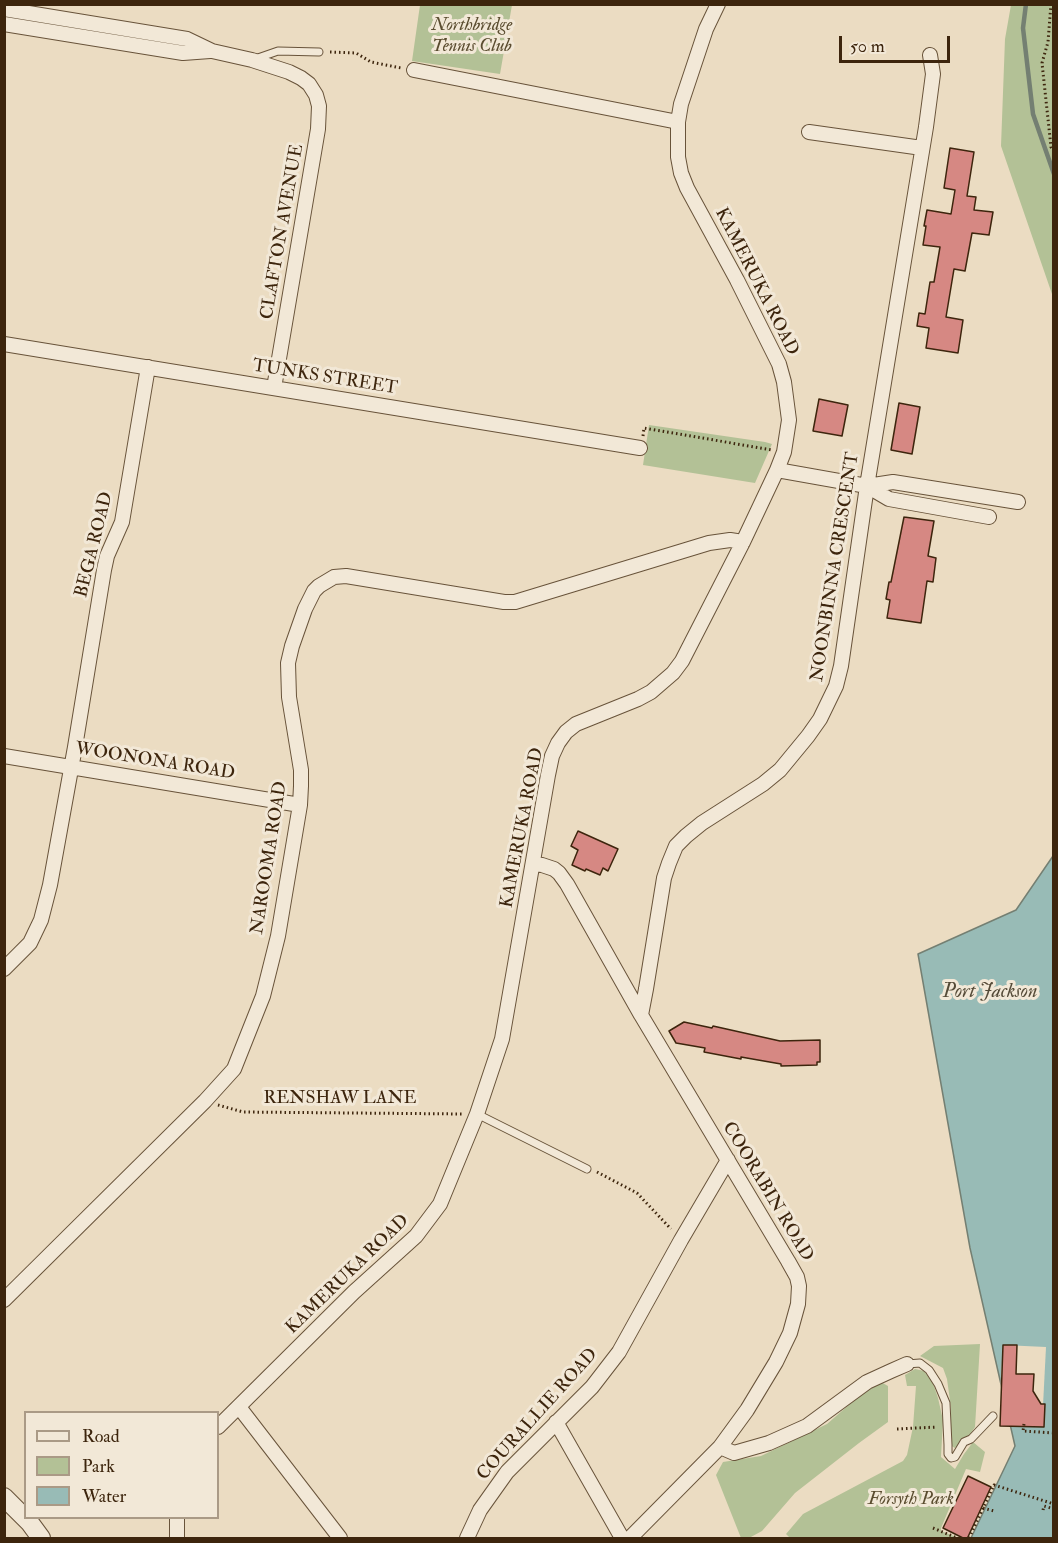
<!DOCTYPE html>
<html>
<head>
<meta charset="utf-8">
<style>
  body { margin:0 }
  #map { position:relative; width:1058px; height:1543px; overflow:hidden; background:#ebdcc2; font-family:"IM FELL Double Pica",serif }
  canvas { display:block }
  .frame { position:absolute; inset:0; border:6px solid #3d250d; pointer-events:none }
  .legend { position:absolute; left:24px; top:1411px; width:195px; height:108px; box-sizing:border-box; background:#f2e8d7; border:2px solid #aa9a86; margin:0; padding:8px 10px; list-style:none; font-size:18px; color:#3d250d }
  .legend li { display:flex; align-items:center; gap:12px; height:30px }
  .legend b { width:30px; border:2px solid #aa9a86 }
  .scale { position:absolute; left:839px; top:36px; width:111px; height:27px; box-sizing:border-box; border:3px solid #3d250d; border-top:0; padding-left:8px; font-size:18px; line-height:21px; white-space:nowrap; color:#3d250d; -webkit-text-stroke:4px #f2e8d7; paint-order:stroke }
</style>
</head>
<body>
<div id="map">
<canvas width="1058" height="1543"></canvas>
<div class="frame"></div>
<ul class="legend">
<li><b style="height:8px;background:#f2e8d7"></b>Road</li>
<li><b style="height:16px;background:#b3c196"></b>Park</li>
<li><b style="height:16px;background:#98bbb6"></b>Water</li>
</ul>
<div class="scale">50 m</div>
</div>
<script>
const ctx = document.querySelector('canvas').getContext('2d');
ctx.lineJoin = 'round';
function paint(path, color) { ctx.fillStyle = color; ctx.fill(path, 'evenodd'); }
const shape = rows => new Path2D(rows.map(r => 'M' + r).join(''));
function strokePath(path, color, width, dash) { ctx.strokeStyle = color; ctx.lineWidth = width; ctx.lineCap = dash ? 'butt' : 'round'; ctx.setLineDash(dash || []); ctx.stroke(path); }
function label(font, color, halo, rows, align = 'center') {
  ctx.font = font + ' "IM FELL Double Pica",serif'; ctx.lineWidth = 6; ctx.setLineDash([]); ctx.textBaseline = 'middle'; ctx.strokeStyle = halo; ctx.fillStyle = color; for (const [text, x, y, turn = 0] of rows) {
    ctx.save(); ctx.translate(x, y); ctx.rotate((+turn || 0) * Math.PI / 180); ctx.textAlign = isNaN(turn) ? turn : align; if (halo) ctx.strokeText(text, 0, 0); ctx.fillText(text, 0, 0); ctx.restore();
  }
}
const green = shape([
  [420,5,512,5,500,74,412,61],
  [1011,5,1053,5,1053,297,1001,146,1005,39],
  [649,425,765,442,772,444,755,483,643,465],
  [980,1344,975,1427,969,1436,955,1448,950,1445,951,1408,947,1379,943,1368,920,1356,934,1346],
  [915,1369,924,1371,933,1383,938,1398,943,1420,941,1457,955,1469,964,1454,973,1442,985,1452,980,1472,966,1469,941,1528,941,1531,959,1538,790,1538,786,1534,803,1514,903,1461,907,1455,913,1427,916,1386,907,1386,905,1375],
  [881,1382,888,1386,888,1422,859,1443,795,1493,762,1531,749,1538,741,1538,716,1475,723,1462,761,1456,827,1424,866,1390]
]);
const water = shape([
  [1053,856,1053,1538,971,1538,1015,1446,970,1248,918,954,1016,910,1053,856]
]);
const pier = shape([
  [1003,1345,1046,1347,1042,1425,1007,1423,1000,1395]
]);
const stream = shape([
  [1026,4,1023,28,1033,114,1054,174]
]);
const building = shape([
  [950,148,974,152,967,196,976,197,974,210,993,212,989,235,972,233,965,271,954,269,946,317,963,320,958,353,926,348,929,328,917,326,919,313,925,314,930,282,934,282,940,247,923,245,926,226,924,226,927,210,951,214,955,190,944,188,950,148],
  [819,399,848,405,842,436,813,431,819,399],
  [899,403,920,407,912,454,891,450,899,403],
  [904,517,934,521,928,556,936,558,933,582,927,581,921,623,887,618,890,600,886,599,889,582,891,582,904,517],
  [578,831,618,849,608,871,603,868,600,875,586,869,585,871,572,865,578,850,571,846,578,831],
  [684,1022,712,1028,713,1026,780,1041,820,1040,820,1062,817,1062,817,1065,781,1066,781,1064,741,1057,741,1059,704,1052,705,1048,676,1043,669,1031,684,1022],
  [1003,1345,1017,1345,1016,1374,1034,1374,1033,1391,1041,1404,1045,1404,1044,1427,1000,1426,1003,1345],
  [968,1476,991,1487,967,1539,965,1539,943,1528,968,1476]
]);
const path = shape([
  [1051,4,1048,42,1042,63,1051,147,1054,151],
  [330,52,356,53,371,62,401,68],
  [643,436,644,428,772,450],
  [218,1105,243,1112,463,1114],
  [597,1172,637,1193,671,1229],
  [1024,1424,1023,1431,1054,1433],
  [897,1429,937,1427],
  [983,1508,994,1511],
  [1043,1510,1044,1506,1054,1509],
  [933,1528,957,1538],
  [969,1538,994,1485,1054,1504]
]);
const service = shape([
  [255,59,278,51,319,52],
  [477,1114,587,1169],
  [907,1364,920,1363,929,1370,938,1384,946,1403,948,1445,948,1454,951,1458,955,1457,964,1442,971,1439,993,1416]
]);
const minor = shape([
  [4,9,187,39,212,51,252,60,289,72,301,78,309,84,316,95,319,106,318,129,274,388],
  [4,24,183,53,210,51],
  [414,70,678,122],
  [809,132,922,148],
  [4,344,640,448],
  [777,470,867,486,893,482,1018,502],
  [867,486,889,499,989,517],
  [4,756,300,805],
  [534,864,542,865,554,869,559,873,567,884,641,1015,788,1261,797,1277,799,1286,798,1304,790,1333,776,1362,747,1410,720,1447,630,1538],
  [4,969,30,943,41,920,50,885,75,747,104,570,107,556,122,522,124,510,148,367],
  [641,1015,646,989,664,878,669,863,676,846,686,836,702,823,763,784,780,770,808,736,820,719,836,686,841,666,867,486,926,127,933,74,930,55],
  [4,1300,205,1101,234,1069,263,996,278,936,300,805,301,786,301,770,289,697,288,663,292,646,305,609,314,591,319,586,334,577,346,576,504,602,515,602,709,543,730,540,743,542],
  [239,1407,340,1538],
  [556,1422,622,1538],
  [218,1427,354,1292,416,1236,440,1204,477,1114,502,1039,548,775,552,756,558,743,566,732,576,724,638,699,651,692,673,673,682,661,743,542,777,470,784,452,789,420,784,382,779,364,737,280,687,188,681,173,678,157,678,122,681,104,706,29,718,4],
  [720,1447,734,1453,769,1443,807,1426,867,1382,891,1371,907,1364],
  [177,1518,177,1538],
  [467,1538,480,1510,507,1472,592,1387,619,1352,681,1240,728,1160]
]);
const tertiary = shape([
  [4,1497,30,1523,41,1538]
]);
const parkNames = [
  ["Northbridge",472,26],
  ["Tennis Club",472,47],
  ["Forsyth Park",911,1500]
];
const streetNames = [
  ["CLAFTON AVENUE",283,232,-80],
  ["KAMERUKA ROAD",756,282,63],
  ["TUNKS STREET",325,378,9],
  ["BEGA ROAD",95,545,-76],
  ["NOONBINNA CRESCENT",836,567,-81],
  ["WOONONA ROAD",155,762,9],
  ["KAMERUKA ROAD",523,828,-79],
  ["NAROOMA ROAD",270,858,-81],
  ["RENSHAW LANE",340,1099],
  ["COORABIN ROAD",767,1192,59],
  ["KAMERUKA ROAD",348,1275,-44],
  ["COURALLIE ROAD",538,1415,-48]
];
const waterNames = [
  ["Port Jackson",990,993]
];
paint(green, '#b3c196');
paint(water, '#98bbb6');
strokePath(water, '#747f72', 1.5);
paint(pier, '#ebdcc2');
strokePath(stream, '#747f72', 4.5);
paint(building, '#d68883');
strokePath(building, '#3d250d', 1.5);
strokePath(service, '#68533a', 9);
strokePath(minor, '#68533a', 16);
strokePath(tertiary, '#68533a', 20);
strokePath(path, '#3d250d', 3, [1.5, 3]);
strokePath(service, '#f2e8d7', 7);
strokePath(minor, '#f2e8d7', 14);
strokePath(tertiary, '#f2e8d7', 18);
label('italic 18px', '#5a4c2f', '#f2e8d7', parkNames);
label('18px', '#3d250d', '#f2e8d7', streetNames);
label('italic 20px', '#544a37', '#f2e8d7', waterNames);
</script>
</body>
</html>
